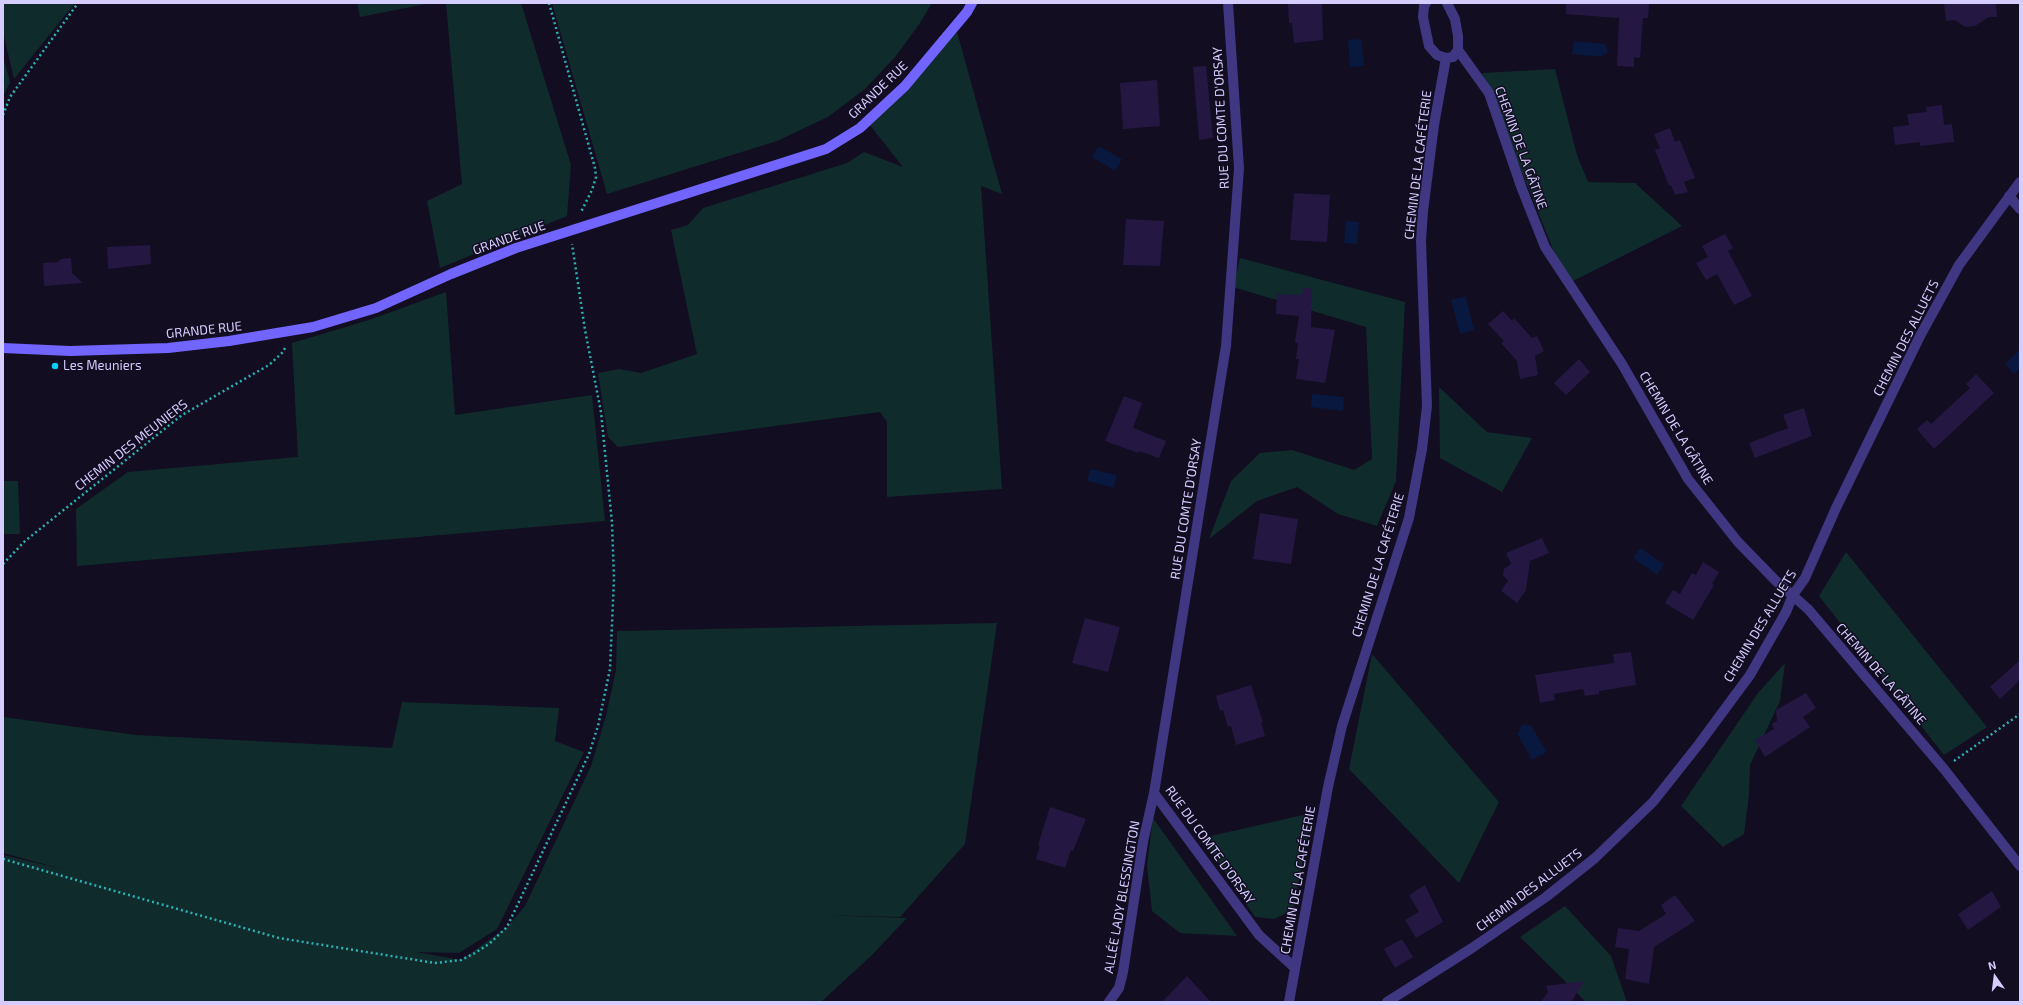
<!DOCTYPE html>
<html>
<head>
<meta charset="utf-8">
<style>
  body { margin:0 }
  #map { position:relative; width:2023px; height:1005px; overflow:hidden; background:#120d21; font-family:"Exo 2",sans-serif }
  canvas { display:block }
  .frame { position:absolute; inset:0; border:4px solid #d6cdff; pointer-events:none }
  .north { position:absolute; left:1975px; top:957px; width:40px; height:40px; -webkit-text-stroke:3px #120d21; paint-order:stroke; rotate:346deg; font-size:11px; font-weight:700; line-height:16px; text-align:center; color:#d6cdff }
  .north::after { content:''; display:block; margin:auto; width:14px; height:18px; background:#d6cdff; clip-path:polygon(50% 0,100% 100%,50% 72%,0 100%) }
</style>
</head>
<body>
<div id="map">
<canvas width="2023" height="1005"></canvas>
<div class="frame"></div>
<div class="north">N</div>
</div>
<script>
const ctx = document.querySelector('canvas').getContext('2d');
ctx.lineJoin = 'round';
function paint(path, color) { ctx.fillStyle = color; ctx.fill(path, 'evenodd'); }
const shape = rows => new Path2D(rows.map(r => 'M' + r).join(''));
function strokePath(path, color, width, dash) { ctx.strokeStyle = color; ctx.lineWidth = width; ctx.lineCap = dash ? 'butt' : 'round'; ctx.setLineDash(dash || []); ctx.stroke(path); }
function label(font, color, halo, rows, align = 'center') {
  ctx.font = font + ' "Exo 2",sans-serif'; ctx.lineWidth = 3; ctx.setLineDash([]); ctx.textBaseline = 'middle'; ctx.strokeStyle = halo; ctx.fillStyle = color; for (const [text, x, y, turn = 0] of rows) {
    ctx.save(); ctx.translate(x, y); ctx.rotate((+turn || 0) * Math.PI / 180); ctx.textAlign = isNaN(turn) ? turn : align; if (halo) ctx.strokeText(text, 0, 0); ctx.fillText(text, 0, 0); ctx.restore();
  }
}
const green = shape([
  [3,3,75,3,14,79,3,32],
  [357,3,431,3,360,17],
  [446,3,521,3,571,165,567,216,440,268,427,201,462,184],
  [552,3,932,3,920,23,896,56,865,89,828,117,777,141,607,194],
  [957,32,1002,194,981,186,1002,489,887,497,887,422,880,412,618,447,608,437,598,373,619,369,641,373,697,354,671,230,688,225,703,208,847,163,864,152,903,167,869,124],
  [3,56,10,82,3,97],
  [1555,69,1577,155,1588,182,1635,183,1682,226,1567,284,1482,73],
  [1240,258,1405,302,1396,481,1377,526,1338,514,1297,487,1257,501,1209,539,1231,481,1260,453,1292,450,1354,470,1372,459,1366,327,1233,287],
  [446,292,455,415,592,395,605,521,77,566,76,509,128,472,298,457,292,343,369,320],
  [1439,387,1487,432,1532,438,1502,492,1440,458],
  [3,481,18,481,20,534,3,534],
  [1846,552,1987,727,1944,755,1819,596],
  [997,623,965,844,900,917,823,915,907,918,871,956,821,1002,3,1002,3,855,66,870,3,853,3,717,136,735,392,748,402,702,559,708,555,741,584,752,497,929,459,953,416,952,461,960,507,927,525,906,591,766,606,716,616,670,617,631],
  [1372,654,1499,802,1459,883,1349,769],
  [1785,663,1780,701,1750,765,1749,795,1744,834,1723,847,1681,806,1758,693],
  [1312,813,1293,910,1274,919,1255,917,1202,838],
  [1153,818,1237,936,1180,933,1152,911,1147,865],
  [1565,906,1611,956,1627,1002,1586,1002,1520,937]
]);
const water = shape([
  [1361,39,1364,66,1350,67,1348,40],
  [1574,41,1605,44,1608,51,1607,54,1603,54,1603,57,1572,54],
  [1099,146,1122,159,1115,171,1092,157],
  [1346,221,1359,222,1357,244,1344,243],
  [1466,296,1474,330,1460,334,1451,300],
  [2020,349,2020,369,2014,374,2005,364],
  [1312,394,1344,397,1343,411,1311,407],
  [1090,469,1117,475,1114,488,1087,481],
  [1640,548,1664,564,1657,575,1633,558],
  [1526,724,1527,726,1530,724,1547,752,1532,760,1517,733,1520,731,1519,729,1522,725]
]);
const building = shape([
  [1288,3,1322,3,1323,40,1294,43,1292,23,1289,23],
  [1566,3,1649,3,1648,18,1643,18,1640,58,1634,57,1634,67,1617,66,1619,18,1566,14],
  [1944,3,1996,3,1997,17,1989,17,1975,26,1965,27,1955,20,1946,21],
  [1206,66,1213,138,1199,140,1193,67],
  [1157,80,1160,126,1123,129,1120,83],
  [1942,105,1944,125,1952,124,1954,142,1920,146,1920,142,1895,145,1893,127,1909,125,1907,114,1927,112,1926,107],
  [1670,128,1675,142,1680,140,1695,178,1684,182,1688,192,1675,195,1671,185,1669,186,1655,150,1660,148,1654,134],
  [1294,193,1330,195,1327,242,1290,240],
  [1126,219,1164,221,1160,266,1123,265],
  [1725,234,1733,248,1728,251,1752,296,1734,305,1717,274,1706,280,1696,263,1708,257,1702,246],
  [150,245,151,264,108,269,107,247],
  [71,258,72,273,83,283,44,286,43,263,58,262,61,259],
  [1303,288,1312,288,1311,327,1335,330,1325,383,1296,379,1299,359,1296,359,1298,343,1295,342,1299,316,1276,314,1277,294,1302,295],
  [1503,311,1512,321,1514,318,1532,338,1537,336,1544,351,1535,356,1538,375,1520,379,1517,361,1501,343,1504,341,1488,324],
  [1579,359,1590,372,1566,395,1554,383],
  [1976,374,1994,393,1934,449,1917,429,1927,420,1931,424,1970,388,1966,384],
  [1124,396,1142,403,1133,428,1166,441,1159,458,1139,451,1138,453,1105,441],
  [1804,408,1812,436,1755,458,1749,443,1788,428,1783,415],
  [1260,513,1298,519,1291,564,1253,559],
  [1542,538,1549,553,1530,561,1526,590,1517,603,1501,591,1508,581,1503,575,1504,569,1511,564,1506,553],
  [1703,562,1719,572,1712,584,1714,585,1693,620,1665,603,1673,590,1680,594,1692,573,1696,575],
  [1085,618,1120,627,1108,672,1072,663],
  [1631,652,1636,685,1599,691,1599,694,1585,696,1583,689,1554,694,1555,700,1540,703,1535,675,1614,663,1613,654],
  [2020,660,2020,680,2000,699,1990,687],
  [1251,685,1263,722,1261,722,1265,736,1236,745,1231,726,1228,727,1223,710,1220,711,1216,696],
  [1806,693,1816,708,1803,717,1810,727,1765,757,1755,740,1774,729,1772,724,1777,721,1776,710],
  [1050,807,1086,819,1073,851,1071,850,1065,868,1036,859,1040,846,1038,845],
  [1425,885,1443,922,1416,938,1405,920,1419,912,1409,895],
  [1992,891,2001,907,1968,930,1958,914],
  [1675,895,1695,921,1654,947,1649,984,1625,979,1629,949,1615,947,1618,928,1639,931,1666,914,1661,905],
  [1402,939,1413,957,1395,968,1384,949],
  [1187,976,1211,1002,1162,1002],
  [1585,981,1571,1002,1541,1002,1548,992,1546,986]
]);
const path = shape([
  [549,3,595,168,596,177,592,190,581,212],
  [3,115,10,97,78,3],
  [3,564,25,541,182,415,269,365,283,352,286,346],
  [1954,761,2020,714],
  [3,859,279,938,435,963,461,960,475,953,489,944,507,927,589,754,598,726,610,669,614,579,612,523,601,412,585,330,572,244]
]);
const street = shape([
  [1426,3,1424,6,1423,17,1429,46,1437,55,1446,58,1453,57,1458,50,1458,36,1455,19,1447,3],
  [1458,50,1489,93,1522,189,1545,247,1622,364,1688,479,1738,542,1776,581,1808,609,1944,769,2020,866],
  [2009,196,2020,209],
  [1154,793,1259,935,1295,968],
  [1109,1002,1119,988,1123,972,1143,842,1154,793,1226,346,1239,168,1228,3],
  [1289,1002,1328,787,1342,726,1409,518,1422,449,1427,406,1421,241,1423,211,1434,125,1446,58],
  [1387,1002,1472,948,1546,897,1595,858,1653,802,1699,744,1750,675,1786,612,1793,595,1805,578,1836,508,1920,336,1959,265,2020,182]
]);
const secondary = shape([
  [3,348,70,351,168,348,229,341,313,327,376,308,451,274,516,248,826,149,860,128,905,86,967,12,972,3]
]);
const markers = [
  [55,366,4,"#00cff8"]
];
const streetNames = [
  ["GRANDE RUE",878,90,-44],
  ["RUE DU COMTE D'ORSAY",1221,118,-93],
  ["CHEMIN DE LA GÂTINE",1521,148,70],
  ["CHEMIN DE LA CAFÉTERIE",1418,165,-83],
  ["GRANDE RUE",509,238,-20],
  ["GRANDE RUE",204,330,-6],
  ["CHEMIN DES ALLUETS",1906,338,-63],
  ["CHEMIN DE LA GÂTINE",1676,428,59],
  ["CHEMIN DES MEUNIERS",131,445,-38],
  ["RUE DU COMTE D'ORSAY",1186,509,-81],
  ["CHEMIN DE LA CAFÉTERIE",1378,565,-73],
  ["CHEMIN DES ALLUETS",1760,626,-59],
  ["CHEMIN DE LA GÂTINE",1881,674,49],
  ["RUE DU COMTE D'ORSAY",1210,845,54],
  ["CHEMIN DE LA CAFÉTERIE",1298,880,-80],
  ["CHEMIN DES ALLUETS",1529,890,-37],
  ["ALLÉE LADY BLESSINGTON",1122,897,-80]
];
const poiNames = [
  ["Les Meuniers",63,366]
];
paint(green, '#102b2c');
paint(water, '#08183f');
paint(building, '#241843');
strokePath(path, '#2bb4b5', 2.5, [2, 3]);
strokePath(street, '#3f3781', 10);
strokePath(secondary, '#7264ff', 10);
for (const [x, y, r, color] of markers) { const dot = new Path2D(); dot.arc(x, y, r, 0, 2 * Math.PI); ctx.fillStyle = color; ctx.fill(dot); strokePath(dot, '#120d21', 1.5); }
label('13px', '#d6cdff', '#120d21', streetNames);
label('13px', '#d6cdff', '#120d21', poiNames, 'left');
</script>
</body>
</html>
